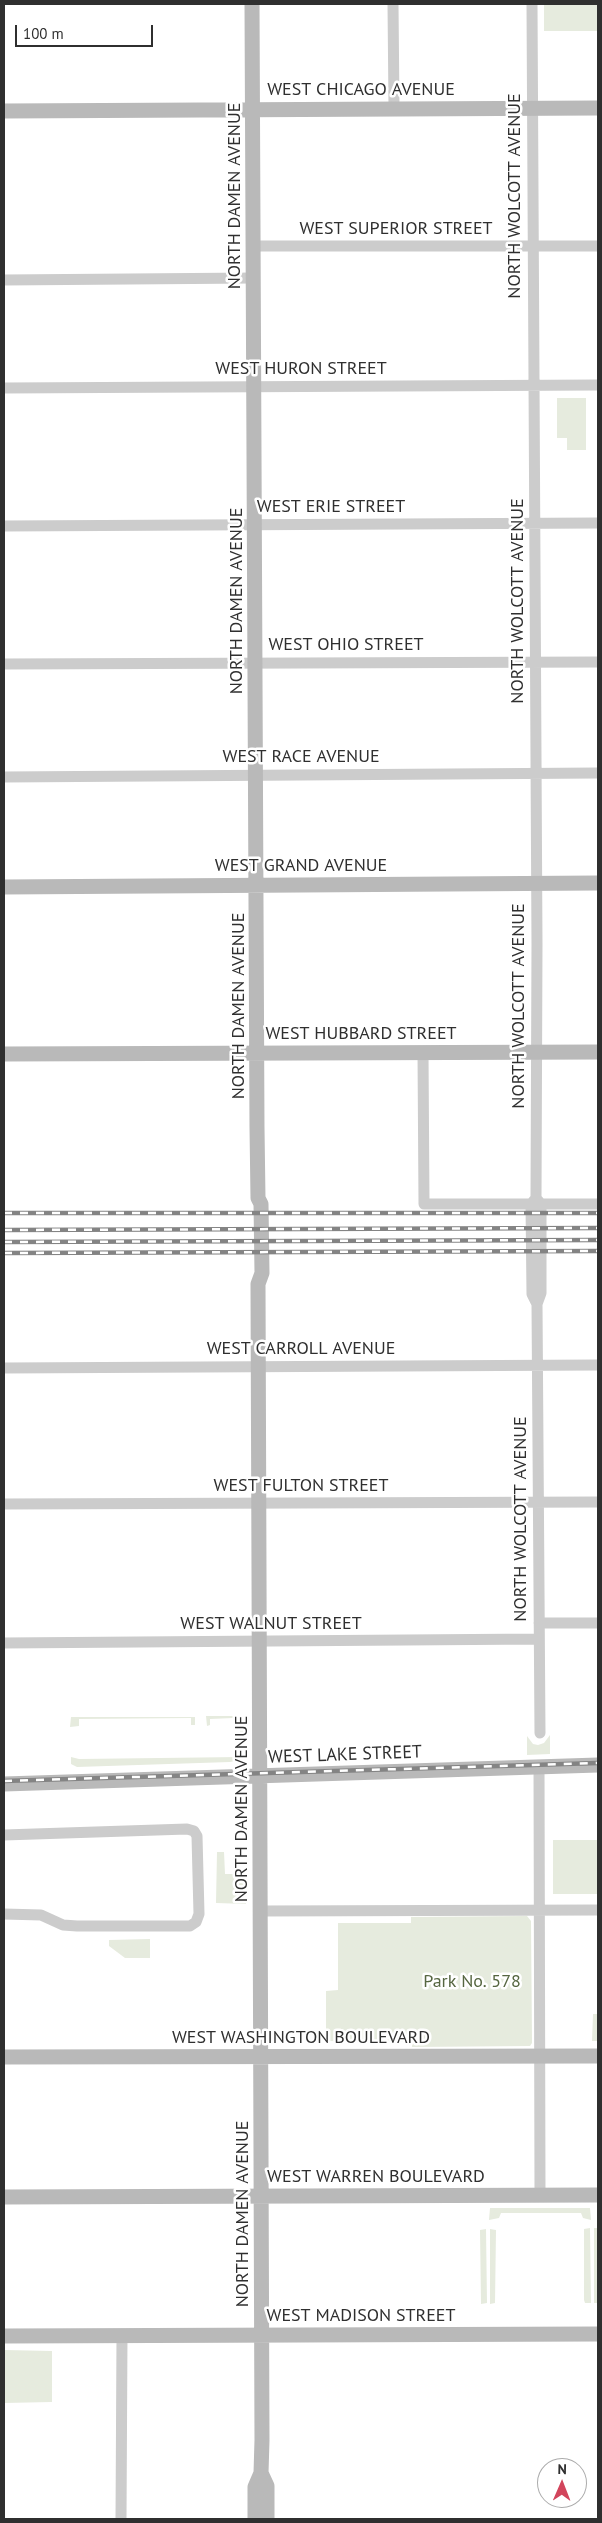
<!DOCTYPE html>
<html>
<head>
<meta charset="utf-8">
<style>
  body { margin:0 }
  #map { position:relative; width:602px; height:2523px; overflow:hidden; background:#fff; font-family:"PT Sans",sans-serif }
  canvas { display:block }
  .frame { position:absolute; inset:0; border:5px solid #2f2f2f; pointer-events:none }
  .north { position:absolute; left:537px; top:2458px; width:50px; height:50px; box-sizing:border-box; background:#fff; border:1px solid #acacac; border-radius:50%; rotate:1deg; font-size:14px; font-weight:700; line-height:20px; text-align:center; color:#2f2f2f }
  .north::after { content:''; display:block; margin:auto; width:18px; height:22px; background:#d2455c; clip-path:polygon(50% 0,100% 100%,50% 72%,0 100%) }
  .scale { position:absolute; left:15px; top:25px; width:138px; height:22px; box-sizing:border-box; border:2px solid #2f2f2f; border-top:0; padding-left:6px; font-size:15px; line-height:18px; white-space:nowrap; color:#2f2f2f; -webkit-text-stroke:4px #fff; paint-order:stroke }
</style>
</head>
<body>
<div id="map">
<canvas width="602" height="2523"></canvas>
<div class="frame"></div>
<div class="north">N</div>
<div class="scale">100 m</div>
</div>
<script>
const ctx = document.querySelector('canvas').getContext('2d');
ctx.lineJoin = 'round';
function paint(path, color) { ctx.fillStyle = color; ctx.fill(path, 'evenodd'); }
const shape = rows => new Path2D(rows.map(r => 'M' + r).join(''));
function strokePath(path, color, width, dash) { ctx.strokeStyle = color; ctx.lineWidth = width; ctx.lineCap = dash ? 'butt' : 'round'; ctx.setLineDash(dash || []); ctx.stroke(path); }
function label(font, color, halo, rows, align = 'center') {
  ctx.font = font + ' "PT Sans",sans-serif'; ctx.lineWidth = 5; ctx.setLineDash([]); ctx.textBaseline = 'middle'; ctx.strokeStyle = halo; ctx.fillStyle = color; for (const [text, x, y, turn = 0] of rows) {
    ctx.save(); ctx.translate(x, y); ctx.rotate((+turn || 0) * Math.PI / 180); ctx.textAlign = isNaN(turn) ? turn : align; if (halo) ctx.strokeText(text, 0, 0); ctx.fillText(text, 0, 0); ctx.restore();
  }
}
const green = shape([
  [544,4,598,4,598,31,544,31],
  [557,398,586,398,586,450,567,450,567,438,557,438],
  [206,1716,236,1716,245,1720,246,1759,230,1762,77,1767,71,1764,71,1757,79,1759,240,1757,240,1727,233,1726,233,1718,210,1719,210,1725,207,1726],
  [71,1717,195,1717,195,1725,191,1725,191,1718,79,1719,79,1726,70,1727],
  [550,1735,550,1754,527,1755,527,1736,533,1744,538,1745,544,1743],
  [553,1840,598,1840,598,1894,553,1894],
  [217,1852,224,1852,225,1874,246,1874,246,1904,216,1903],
  [527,1916,531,1921,532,2043,530,2046,412,2047,412,2042,326,2041,326,1991,338,1990,338,1923,411,1923,411,1917],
  [150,1939,150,1958,125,1958,109,1946,109,1940],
  [593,2014,598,2014,598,2041,592,2041],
  [490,2208,590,2208,591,2220,583,2218,581,2213,501,2213,499,2218,489,2220],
  [590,2228,591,2303,585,2303,584,2300,584,2229],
  [594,2228,598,2228,598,2303,594,2303],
  [486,2229,487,2303,481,2304,480,2230],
  [490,2229,496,2230,495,2303,490,2304],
  [4,2350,52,2351,52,2402,4,2403]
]);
const street = shape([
  [393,4,394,108],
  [532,4,537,943,536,1198,531,1204,532,1294,537,1304],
  [254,246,598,246],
  [4,280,254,278],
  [4,388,598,385],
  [4,526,598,523],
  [4,664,598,662],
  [4,777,598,773],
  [423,1052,424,1204,598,1204],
  [536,1198,541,1204,541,1293,537,1304,540,1733],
  [4,1368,598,1365],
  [4,1504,598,1502],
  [539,1623,598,1623],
  [4,1643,539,1639],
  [539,1767,540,2195],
  [4,1835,187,1829,194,1831,197,1836,199,1914,196,1922,190,1926,77,1926,63,1925,41,1915,4,1914],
  [261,1911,598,1910],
  [121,2519,122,2335]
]);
const secondary = shape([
  [252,4,257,1127,258,1198,261,1204,262,1273,258,1284,262,2440,261,2473,255,2487,255,2519],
  [4,111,598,108],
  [4,887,598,883],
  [4,1054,598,1052],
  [4,1784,598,1765],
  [4,2057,598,2056],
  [4,2197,598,2195],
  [4,2336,598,2334],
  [261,2473,267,2486,267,2519]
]);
const rail = shape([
  [4,1213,598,1213],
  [4,1230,598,1228],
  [4,1242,598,1240],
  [4,1253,598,1251],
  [4,1781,598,1763]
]);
const streetNames = [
  ["WEST CHICAGO AVENUE",361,90],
  ["NORTH DAMEN AVENUE",235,196,-90],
  ["NORTH WOLCOTT AVENUE",515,196,-90],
  ["WEST SUPERIOR STREET",396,229],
  ["WEST HURON STREET",301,369],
  ["WEST ERIE STREET",331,507],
  ["NORTH DAMEN AVENUE",237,601,-90],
  ["NORTH WOLCOTT AVENUE",518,601,-90],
  ["WEST OHIO STREET",346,645],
  ["WEST RACE AVENUE",301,757],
  ["WEST GRAND AVENUE",301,866],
  ["NORTH DAMEN AVENUE",239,1006,-90],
  ["NORTH WOLCOTT AVENUE",519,1006,-90],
  ["WEST HUBBARD STREET",361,1034],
  ["WEST CARROLL AVENUE",301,1349],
  ["WEST FULTON STREET",301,1486],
  ["NORTH WOLCOTT AVENUE",521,1519,-90],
  ["WEST WALNUT STREET",271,1624],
  ["WEST LAKE STREET",345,1755,-2],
  ["NORTH DAMEN AVENUE",242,1809,-90],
  ["WEST WASHINGTON BOULEVARD",301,2038],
  ["WEST WARREN BOULEVARD",376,2177],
  ["NORTH DAMEN AVENUE",243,2214,-90],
  ["WEST MADISON STREET",361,2316]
];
const parkNames = [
  ["Park No. 578",472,1982]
];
paint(green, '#e6ebde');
strokePath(street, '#ccc', 11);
strokePath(secondary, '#b9b9b9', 15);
strokePath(rail, '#848484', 4.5);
strokePath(rail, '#fff', 2.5, [8]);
label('18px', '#2f2f2f', '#fff', streetNames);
label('18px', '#566641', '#fff', parkNames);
</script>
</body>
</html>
